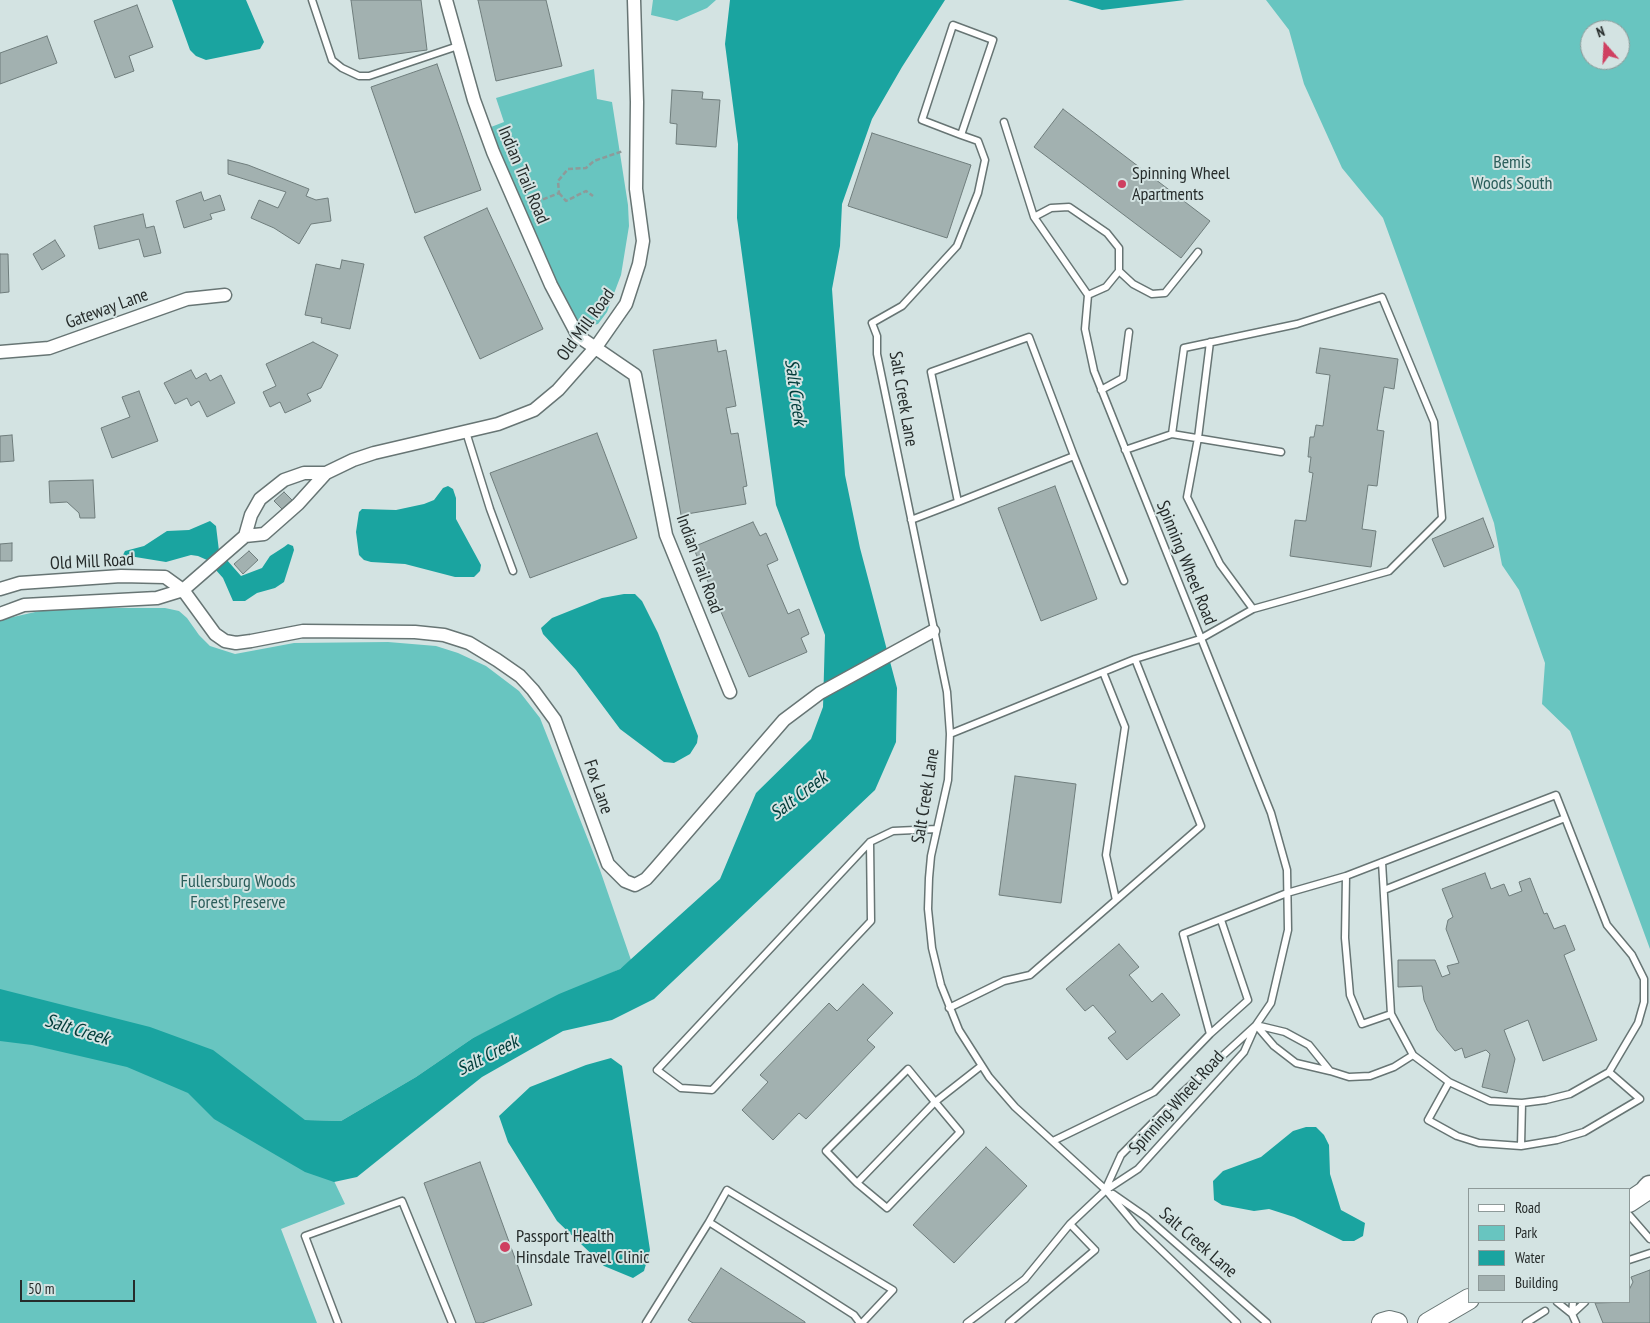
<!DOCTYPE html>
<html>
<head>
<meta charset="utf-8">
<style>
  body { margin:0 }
  #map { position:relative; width:1650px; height:1323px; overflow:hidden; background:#d3e3e2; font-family:"PT Sans Narrow",sans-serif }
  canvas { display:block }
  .legend { position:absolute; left:1468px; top:1188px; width:162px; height:115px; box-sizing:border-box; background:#d3e3e2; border:1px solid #8e9a99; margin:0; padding:6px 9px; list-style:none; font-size:15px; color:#262c2b }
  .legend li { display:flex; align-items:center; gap:10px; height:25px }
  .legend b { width:25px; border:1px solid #8e9a99 }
  .north { position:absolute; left:1580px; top:20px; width:50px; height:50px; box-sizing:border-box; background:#d3e3e2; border:1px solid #8e9a99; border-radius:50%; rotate:341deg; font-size:14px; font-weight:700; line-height:20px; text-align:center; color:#262c2b }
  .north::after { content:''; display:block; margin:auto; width:18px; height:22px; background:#cf4061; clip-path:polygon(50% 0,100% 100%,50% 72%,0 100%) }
  .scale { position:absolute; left:20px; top:1280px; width:115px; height:22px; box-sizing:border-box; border:2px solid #262c2b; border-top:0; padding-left:6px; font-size:15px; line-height:18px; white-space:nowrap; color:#262c2b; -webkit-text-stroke:4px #d3e3e2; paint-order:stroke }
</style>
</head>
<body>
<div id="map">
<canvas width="1650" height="1323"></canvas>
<ul class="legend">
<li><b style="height:6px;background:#fff"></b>Road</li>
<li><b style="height:14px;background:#68c5c0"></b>Park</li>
<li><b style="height:14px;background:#1aa4a0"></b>Water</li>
<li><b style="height:14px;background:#a2b1b0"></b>Building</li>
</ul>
<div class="north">N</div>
<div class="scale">50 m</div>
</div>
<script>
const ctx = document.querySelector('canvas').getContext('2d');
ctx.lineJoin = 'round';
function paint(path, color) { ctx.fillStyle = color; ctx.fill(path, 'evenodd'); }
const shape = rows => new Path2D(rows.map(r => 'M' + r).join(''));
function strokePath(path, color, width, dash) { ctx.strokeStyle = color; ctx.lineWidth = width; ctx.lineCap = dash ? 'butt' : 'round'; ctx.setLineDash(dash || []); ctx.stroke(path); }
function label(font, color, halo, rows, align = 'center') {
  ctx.font = font + ' "PT Sans Narrow",sans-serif'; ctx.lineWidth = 4; ctx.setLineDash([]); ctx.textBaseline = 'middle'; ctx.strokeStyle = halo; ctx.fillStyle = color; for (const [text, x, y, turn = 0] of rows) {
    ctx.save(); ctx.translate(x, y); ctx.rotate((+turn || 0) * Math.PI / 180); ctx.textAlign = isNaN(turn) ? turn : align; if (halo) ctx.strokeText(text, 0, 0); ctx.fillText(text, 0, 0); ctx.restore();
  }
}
const green = shape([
  [653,0,716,0,707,8,677,21,651,15],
  [1266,0,1650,0,1650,949,1570,731,1542,704,1545,663,1519,590,1502,565,1494,523,1383,218,1342,168,1304,84,1289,30],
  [1590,30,1620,30,1620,60,1590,60],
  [594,69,597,99,612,102,628,205,629,226,621,275,607,312,598,324,585,327,573,320,519,202,491,127,504,122,496,98],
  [77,608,165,608,179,611,187,618,199,635,210,646,235,654,294,643,388,642,436,646,458,653,486,666,519,691,540,718,600,870,631,960,620,969,473,1038,416,1077,341,1121,305,1120,345,1204,281,1229,317,1323,0,1323,0,620,44,610]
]);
const water = shape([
  [172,0,246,0,264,42,260,49,206,60,196,56,190,50],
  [730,0,945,0,902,67,872,119,842,204,840,246,832,289,845,475,860,548,897,688,896,742,875,790,654,999,612,1020,563,1031,482,1077,357,1177,334,1182,305,1172,214,1119,188,1093,127,1067,32,1045,0,1041,0,989,150,1027,213,1050,305,1120,341,1121,416,1077,473,1038,559,994,620,969,720,879,756,793,811,739,823,707,825,635,776,505,737,218,738,144,725,44],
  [1068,0,1185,0,1102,10],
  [448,486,453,489,456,498,456,519,481,565,480,571,474,577,455,577,405,564,371,562,364,560,359,555,356,532,359,512,362,509,396,510,424,504,434,500,443,488],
  [210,521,216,526,219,551,241,576,262,568,270,556,284,547,288,544,293,546,294,550,284,582,275,588,257,593,245,601,233,601,223,578,207,560,198,556,191,555,166,562,123,555,125,551,144,546,167,531,189,530],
  [624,594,635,594,642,601,658,633,698,736,697,743,690,754,674,763,664,762,620,729,576,670,543,634,541,628,552,618,602,598],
  [611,1058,622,1066,650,1250,644,1271,633,1278,604,1266,557,1221,508,1142,499,1116,530,1087,586,1065],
  [1306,1127,1316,1127,1324,1135,1329,1145,1330,1174,1341,1210,1365,1223,1363,1236,1354,1241,1343,1241,1294,1217,1269,1209,1254,1211,1222,1205,1214,1200,1213,1181,1223,1171,1261,1157,1293,1131]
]);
const building = shape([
  [351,0,421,0,427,50,359,59,351,0],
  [478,0,546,0,562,66,496,81,478,0],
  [137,5,153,47,129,56,134,71,115,78,94,21,137,5],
  [47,36,57,63,0,84,0,53,47,36],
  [437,64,481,190,415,213,371,87,437,64],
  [672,90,703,92,702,99,720,100,716,147,676,144,677,124,670,123,672,90],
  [1063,109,1210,221,1181,258,1034,147,1063,109],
  [872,133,971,165,947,238,848,206,872,133],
  [228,160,248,165,309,189,306,196,316,200,328,198,331,221,311,224,299,244,274,228,251,218,259,200,278,208,286,192,228,174,228,160],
  [201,192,204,201,220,195,225,210,210,214,212,219,184,228,176,201,201,192],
  [487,208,543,329,480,359,424,237,487,208],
  [143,214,146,228,154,226,161,253,144,257,139,239,99,249,94,226,143,214],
  [55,240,65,256,42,270,33,254,55,240],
  [0,254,8,254,9,292,0,293,0,254],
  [342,260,364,264,350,329,321,323,322,318,305,315,316,264,340,269,342,260],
  [716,340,718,352,726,350,736,406,726,408,731,434,738,433,747,486,743,487,746,504,681,515,653,350,716,340],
  [313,342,338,355,321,388,307,394,311,401,285,413,280,402,270,407,263,392,276,386,266,364,313,342],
  [1320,348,1398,359,1394,389,1384,387,1377,430,1384,431,1377,486,1368,485,1362,529,1376,531,1371,567,1290,556,1295,520,1306,521,1313,473,1309,472,1311,457,1308,457,1310,437,1314,437,1316,425,1323,426,1330,375,1316,373,1320,348],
  [191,370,196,379,206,373,210,381,221,375,235,403,207,417,199,401,191,406,187,398,175,404,164,383,191,370],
  [139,391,158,441,112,458,101,428,130,417,122,397,139,391],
  [597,433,637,538,530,578,490,473,597,433],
  [12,435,14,461,0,462,0,436,12,435],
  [93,480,95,518,80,518,79,513,67,502,50,503,49,481,93,480],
  [1055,486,1097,599,1041,621,998,508,1055,486],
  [284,492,292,500,282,509,274,501,284,492],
  [1483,518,1494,547,1444,567,1432,539,1483,518],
  [753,522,760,536,766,533,778,560,767,565,788,614,799,609,809,634,801,638,807,652,749,677,693,547,753,522],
  [12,543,12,561,0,561,0,544,12,543],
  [249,551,258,560,243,574,234,564,249,551],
  [1015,776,1076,784,1061,903,999,895,1015,776],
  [1485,873,1491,889,1504,884,1509,896,1522,891,1519,882,1530,878,1544,914,1547,913,1554,929,1565,925,1575,950,1564,955,1597,1040,1543,1061,1528,1020,1504,1030,1515,1059,1507,1093,1482,1087,1490,1054,1486,1050,1465,1058,1462,1048,1455,1051,1437,1030,1424,1000,1422,986,1398,987,1398,960,1435,960,1442,977,1450,974,1447,966,1459,963,1446,929,1448,920,1453,917,1442,889,1485,873],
  [1119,944,1139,967,1129,975,1152,1002,1162,993,1180,1015,1127,1060,1108,1038,1116,1032,1093,1005,1085,1011,1066,989,1119,944],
  [863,984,893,1013,867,1040,875,1047,806,1119,799,1113,773,1140,742,1110,768,1082,760,1075,829,1003,837,1011,863,984],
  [986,1147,1027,1186,954,1263,913,1225,986,1147],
  [480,1162,532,1305,482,1323,476,1323,424,1183,480,1162],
  [721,1268,805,1322,805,1323,693,1323,688,1320,721,1268],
  [1650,1270,1650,1323,1603,1323,1595,1303,1629,1302,1629,1290,1633,1282,1631,1277,1650,1270]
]);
const path = shape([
  [559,193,566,201,586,191,593,196],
  [529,205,559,193,558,181,568,169,586,168,594,161,623,151]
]);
const service = shape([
  [312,0,332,60,342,68,359,76,369,76,458,46],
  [961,135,993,40,953,25,922,120,961,135,978,141,985,160,978,193,957,246,902,306,872,323,877,336,877,354,947,692,950,734,948,780,931,856,929,878,928,909,932,948,941,985,959,1030,989,1077,1015,1107,1106,1190,1137,1227,1237,1323],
  [1034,217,1051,208,1069,207,1107,233,1119,248,1119,271,1106,287,1088,295],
  [1119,271,1133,284,1152,294,1165,293,1198,252],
  [1101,390,1123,378,1129,332],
  [466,432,490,509,513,571],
  [1172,434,1184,348,1297,324,1382,297,1434,422,1442,518,1389,571,1253,609],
  [1125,450,1172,434,1281,452],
  [1074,456,1124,581],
  [911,520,958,502,1074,456,1029,337,931,372,958,502],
  [1135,659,1200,639,1253,609,1220,564,1187,497,1198,438,1210,342],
  [1103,672,1125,727,1106,855,1116,900],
  [870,842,871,921,712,1090,681,1088,657,1070,870,842,893,831,937,829],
  [1382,862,1391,1014,1413,1055],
  [1384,890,1565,818],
  [949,1008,1004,981,1030,975,1201,826,1135,659,950,734],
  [1256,1025,1285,1032,1309,1045,1330,1071,1296,1063,1274,1046,1256,1025],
  [1210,1034,1248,1000,1221,920],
  [1330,1071,1349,1077,1370,1076,1394,1067,1413,1055,1449,1082,1490,1101,1522,1103,1546,1100,1570,1094,1609,1072,1638,1023,1644,1002,1644,979,1632,955,1607,925,1556,795,1346,876,1345,938,1350,995,1362,1024,1391,1014],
  [1449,1082,1428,1120,1457,1136,1479,1143,1521,1146,1557,1140,1584,1132,1640,1099,1609,1072],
  [1053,1141,1154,1092,1210,1034,1183,934,1287,893,1346,876],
  [1521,1146,1522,1103],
  [857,1183,887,1208,960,1132,935,1102,908,1069,826,1151,857,1183,935,1102,981,1066],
  [1106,1188,1121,1155,1183,1092,1255,1026],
  [1113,1194,1146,1217,1267,1323],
  [1629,1215,1650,1239],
  [709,1222,727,1190,893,1290,862,1323],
  [1629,1260,1650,1253],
  [1557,1302,1572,1314,1573,1302],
  [338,1323,305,1236,402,1201,452,1323],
  [646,1323,709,1222,854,1315,860,1323],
  [967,1323,1025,1279,1070,1224,1106,1190,1138,1169,1244,1052,1256,1025,1271,1003,1288,930,1287,870,1271,813,1094,371,1085,329,1088,295,1034,217,1004,122],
  [1009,1323,1095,1250,1070,1224],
  [1526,1323,1545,1311],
  [1576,1323,1572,1314,1585,1302]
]);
const minor = shape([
  [446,0,474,100,493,152,551,285,578,336,635,375,666,535,730,692],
  [634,0,637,102,636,189,643,241,639,264,626,304,596,347,558,390,534,410,498,424,374,453,353,460,326,473,298,504,264,534,245,536,183,590,215,634,225,641,236,643,251,641,303,631,415,632,444,635,469,643,497,660,520,676,533,690,555,720,608,864,625,881,635,885,646,879,655,869,784,720,820,693,933,631],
  [0,352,49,348,187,299,225,295],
  [245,536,251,515,260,499,284,480,304,473,326,473],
  [0,589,20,583,121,576,165,577,183,590,157,598,24,605,0,614]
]);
const primary = shape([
  [1629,1202,1650,1188],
  [1382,1323,1389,1321,1397,1323],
  [1428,1323,1469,1299]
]);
const motorway = shape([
  [1648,1189,1650,1187]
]);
const markers = [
  [1122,184,5,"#cf4061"],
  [505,1247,6,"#cf4061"]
];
const parkNames = [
  ["Bemis",1512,163],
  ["Woods South",1512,184],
  ["Fullersburg Woods",238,882],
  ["Forest Preserve",238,903]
];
const poiNames = [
  ["Spinning Wheel",1132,174],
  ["Apartments",1132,195],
  ["Passport Health",516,1237],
  ["Hinsdale Travel Clinic",516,1258]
];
const streetNames = [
  ["Indian Trail Road",523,175,67],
  ["Gateway Lane",107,309,-20],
  ["Old Mill Road",586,325,-54],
  ["Salt Creek Lane",903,399,80],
  ["Old Mill Road",92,562,-3],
  ["Spinning Wheel Road",1186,563,68],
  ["Indian Trail Road",699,564,70],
  ["Fox Lane",598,787,71],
  ["Salt Creek Lane",926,796,-81],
  ["Spinning Wheel Road",1177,1103,-48],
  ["Salt Creek Lane",1198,1243,41]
];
const waterNames = [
  ["Salt Creek",795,392,82],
  ["Salt Creek",799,796,-37],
  ["Salt Creek",77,1030,17],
  ["Salt Creek",488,1056,-27]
];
paint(green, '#68c5c0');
paint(water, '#1aa4a0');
paint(building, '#a2b1b0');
strokePath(building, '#6f7d7c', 1);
strokePath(service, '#677574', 9);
strokePath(minor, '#677574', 15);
strokePath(primary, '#677574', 22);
strokePath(motorway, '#677574', 25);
strokePath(path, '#8e9a99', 2.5, [5, 2.5]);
strokePath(service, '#fff', 6);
strokePath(minor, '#fff', 12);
strokePath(primary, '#fff', 20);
strokePath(motorway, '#fff', 22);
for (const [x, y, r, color] of markers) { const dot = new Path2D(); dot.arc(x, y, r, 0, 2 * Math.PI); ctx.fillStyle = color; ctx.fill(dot); strokePath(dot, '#d3e3e2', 2); }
label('18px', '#2b5e5b', '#d3e3e2', parkNames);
label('18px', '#262c2b', '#d3e3e2', poiNames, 'left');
label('18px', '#262c2b', '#d3e3e2', streetNames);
label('italic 19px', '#003b39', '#d3e3e2', waterNames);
</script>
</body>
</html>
